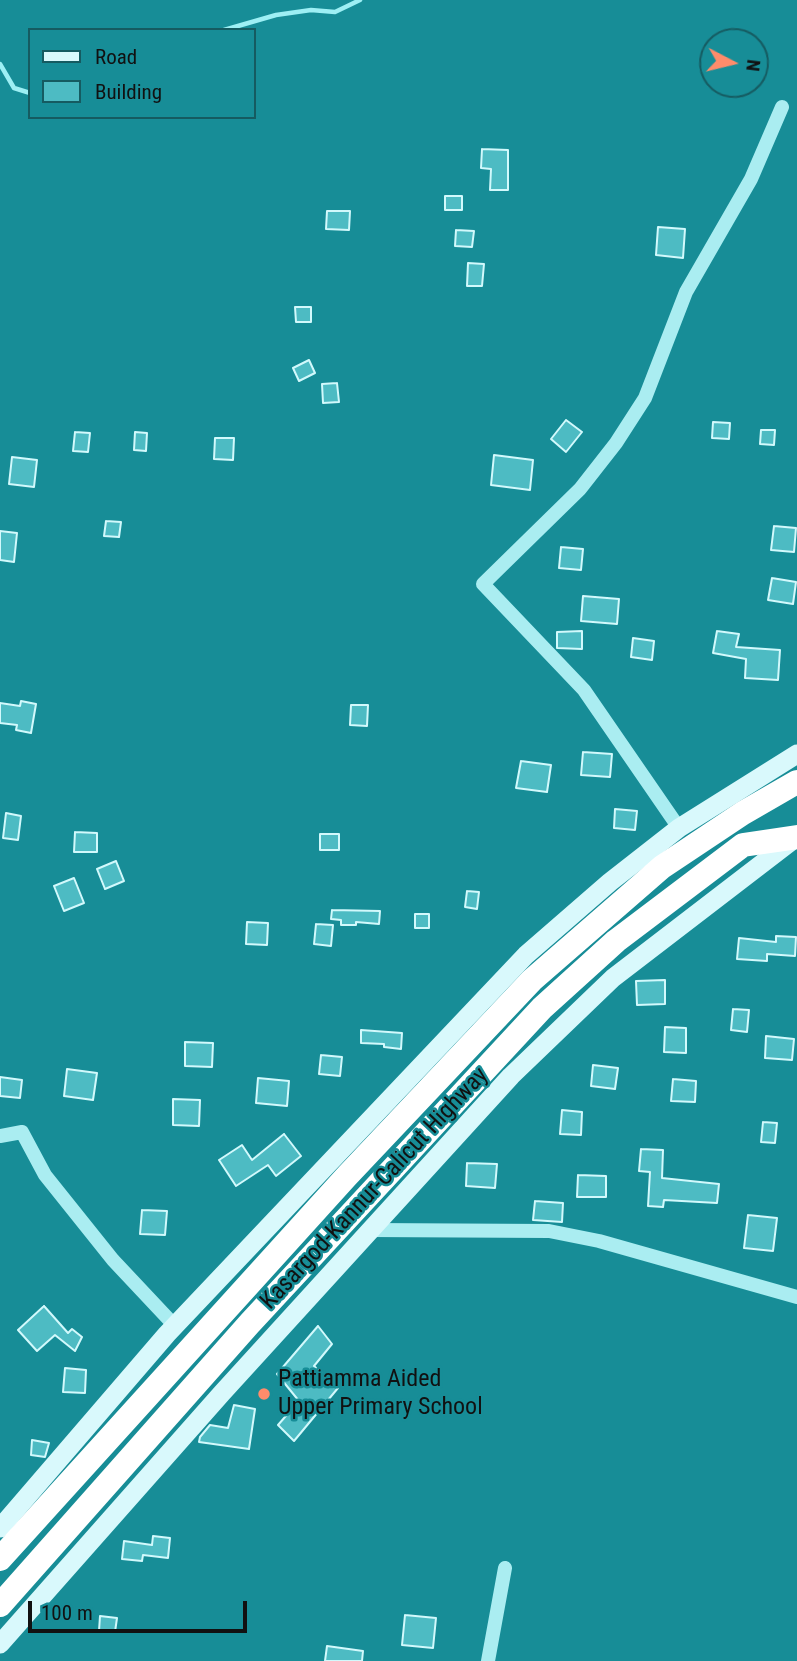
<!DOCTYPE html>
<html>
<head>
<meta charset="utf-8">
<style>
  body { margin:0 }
  #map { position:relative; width:797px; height:1661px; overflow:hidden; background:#178d97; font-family:"Roboto Condensed",sans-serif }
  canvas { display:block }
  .legend { position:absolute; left:28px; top:28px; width:228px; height:91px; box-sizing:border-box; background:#178d97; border:2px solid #155b61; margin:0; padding:9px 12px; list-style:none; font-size:21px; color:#111 }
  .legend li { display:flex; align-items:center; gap:14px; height:35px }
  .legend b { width:35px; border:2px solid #155b61 }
  .north { position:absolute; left:699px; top:28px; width:70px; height:70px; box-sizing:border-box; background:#178d97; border:2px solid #155b61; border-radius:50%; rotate:97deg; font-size:19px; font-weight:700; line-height:28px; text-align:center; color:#111 }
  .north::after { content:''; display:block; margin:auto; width:24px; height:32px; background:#ff8c6b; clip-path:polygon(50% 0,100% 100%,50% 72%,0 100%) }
  .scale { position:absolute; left:28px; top:1601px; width:219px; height:32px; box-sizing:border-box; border:4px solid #111; border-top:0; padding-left:9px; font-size:21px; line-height:24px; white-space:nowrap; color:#111; -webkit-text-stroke:5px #178d97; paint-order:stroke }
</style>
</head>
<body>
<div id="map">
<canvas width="797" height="1661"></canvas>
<ul class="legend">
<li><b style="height:9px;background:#d9f9fc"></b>Road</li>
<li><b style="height:19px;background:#4dbbc3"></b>Building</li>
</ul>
<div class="north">N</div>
<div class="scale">100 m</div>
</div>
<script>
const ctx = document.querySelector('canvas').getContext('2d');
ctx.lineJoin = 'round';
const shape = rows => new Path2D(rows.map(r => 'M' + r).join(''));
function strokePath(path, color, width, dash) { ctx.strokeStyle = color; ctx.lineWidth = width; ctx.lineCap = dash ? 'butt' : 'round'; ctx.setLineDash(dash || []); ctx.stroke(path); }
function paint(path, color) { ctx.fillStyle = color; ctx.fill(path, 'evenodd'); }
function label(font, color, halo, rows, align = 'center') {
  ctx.font = font + ' "Roboto Condensed",sans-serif'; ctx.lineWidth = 5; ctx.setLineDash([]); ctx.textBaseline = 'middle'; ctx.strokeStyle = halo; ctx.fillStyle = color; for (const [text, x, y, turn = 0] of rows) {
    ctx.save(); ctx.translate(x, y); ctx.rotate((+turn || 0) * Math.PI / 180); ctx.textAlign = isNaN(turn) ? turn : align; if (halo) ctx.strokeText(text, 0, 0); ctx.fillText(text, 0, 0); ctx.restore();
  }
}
const stream = shape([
  [224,30,276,15,311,10,335,12,360,0],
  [0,64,14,88,30,93]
]);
const building = shape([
  [482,149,508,150,508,190,490,190,491,169,481,168,482,149],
  [445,196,462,196,462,210,445,210,445,196],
  [327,211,350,211,349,230,326,229,327,211],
  [658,227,685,229,683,258,656,255,658,227],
  [456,230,474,231,472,247,455,246,456,230],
  [468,263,484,264,482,286,467,286,468,263],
  [295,307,311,307,311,322,296,322,295,307],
  [309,360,315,373,299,381,293,368,309,360],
  [337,383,339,402,323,403,322,384,337,383],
  [566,420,582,432,566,452,551,439,566,420],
  [713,422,730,423,729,439,712,438,713,422],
  [761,430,775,430,774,445,760,444,761,430],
  [75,432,90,433,88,452,73,451,75,432],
  [135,432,147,433,146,451,134,450,135,432],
  [215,438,234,438,233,460,214,459,215,438],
  [494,455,533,460,530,490,491,485,494,455],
  [12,457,37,460,34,487,9,484,12,457],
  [106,521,121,522,119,537,104,536,106,521],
  [774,526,796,528,794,552,771,550,774,526],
  [0,531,17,533,14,562,0,560,0,531],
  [561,547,583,549,581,570,559,568,561,547],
  [772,578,796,582,793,604,768,600,772,578],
  [583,596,619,599,617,624,581,621,583,596],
  [582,631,582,649,557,648,557,632,582,631],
  [717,631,739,634,736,647,780,650,778,680,745,678,746,659,713,653,717,631],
  [633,638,654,641,652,660,631,657,633,638],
  [21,701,36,704,31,733,16,730,17,725,0,723,0,703,20,706,21,701],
  [351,705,368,705,367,726,350,725,351,705],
  [583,752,612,754,610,777,581,775,583,752],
  [521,761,551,765,547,792,516,788,521,761],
  [615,809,637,811,635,830,614,828,615,809],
  [6,813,21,816,18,840,3,838,6,813],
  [75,832,97,833,97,852,74,852,75,832],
  [320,834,339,834,339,850,320,850,320,834],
  [116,861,124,881,105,889,97,869,116,861],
  [74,878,84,903,64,911,54,886,74,878],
  [467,891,479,892,477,909,465,907,467,891],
  [332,910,380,911,379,924,356,922,356,925,341,925,341,920,331,919,332,910],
  [415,914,429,914,429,928,415,928,415,914],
  [247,922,268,923,267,945,246,944,247,922],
  [316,924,333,925,331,946,314,944,316,924],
  [776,936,796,937,795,956,767,954,767,961,737,959,739,938,776,942,776,936],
  [665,980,665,1004,637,1005,636,981,665,980],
  [733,1009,749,1010,747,1032,731,1030,733,1009],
  [665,1027,686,1028,686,1053,664,1052,665,1027],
  [361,1030,402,1033,401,1049,384,1047,384,1044,361,1043,361,1030],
  [766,1036,794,1039,792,1060,765,1058,766,1036],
  [185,1042,213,1043,212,1067,185,1066,185,1042],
  [321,1055,342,1057,340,1076,319,1074,321,1055],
  [593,1065,618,1068,615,1089,591,1086,593,1065],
  [67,1069,97,1073,93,1100,64,1096,67,1069],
  [0,1077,22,1080,20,1098,0,1096,0,1077],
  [258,1078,289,1081,287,1106,256,1103,258,1078],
  [673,1079,696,1081,695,1102,671,1101,673,1079],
  [173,1099,200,1100,199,1126,173,1125,173,1099],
  [562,1110,582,1112,581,1135,560,1134,562,1110],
  [763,1122,777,1123,775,1143,761,1142,763,1122],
  [284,1134,301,1156,276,1176,268,1165,236,1186,219,1160,242,1145,252,1160,284,1134],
  [641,1149,663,1150,662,1178,719,1184,717,1203,664,1200,663,1207,648,1206,650,1172,639,1171,641,1149],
  [467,1163,497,1164,495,1188,466,1186,467,1163],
  [578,1175,606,1176,606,1197,577,1197,578,1175],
  [535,1201,563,1203,562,1222,533,1220,535,1201],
  [142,1210,167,1211,165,1235,140,1234,142,1210],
  [748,1215,777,1218,773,1251,744,1248,748,1215],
  [44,1306,68,1333,72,1329,82,1337,75,1351,55,1335,37,1351,18,1330,44,1306],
  [318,1326,332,1344,314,1366,338,1388,294,1441,278,1425,299,1401,277,1374,318,1326],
  [65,1368,86,1370,85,1393,63,1392,65,1368],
  [234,1405,255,1409,249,1449,199,1442,200,1437,210,1425,228,1428,234,1405],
  [32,1440,49,1443,45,1457,31,1455,32,1440],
  [153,1536,170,1538,168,1558,143,1555,142,1561,122,1559,124,1541,152,1545,153,1536],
  [405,1615,436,1618,433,1648,402,1645,405,1615],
  [100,1616,117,1618,115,1632,99,1631,100,1616],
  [327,1646,363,1651,362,1661,325,1661,327,1646]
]);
const street = shape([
  [679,828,584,690,483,584,580,489,616,443,645,398,686,292,751,179,782,107],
  [0,1136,22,1132,45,1175,113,1260,175,1326],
  [370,1230,549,1231,599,1241,797,1297],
  [488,1661,505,1568]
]);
const secondary = shape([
  [0,1528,167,1334,526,955,610,882,679,828,797,754],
  [0,1644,222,1393,511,1076,613,978,794,839]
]);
const highway = shape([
  [0,1559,346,1177,532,980,662,867,743,813,797,782],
  [0,1605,250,1323,542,1008,616,941,743,845,797,837]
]);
const markers = [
  [264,1394,7,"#ff8c6b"]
];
const streetNames = [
  ["Kasargod-Kannur-Calicut Highway",375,1189,-47]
];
const poiNames = [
  ["Pattiamma Aided",278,1380],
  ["Upper Primary School",278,1408]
];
strokePath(stream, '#9deff4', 4.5);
paint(building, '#4dbbc3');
strokePath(building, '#d2f9fc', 2);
strokePath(street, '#aaedf1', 14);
strokePath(secondary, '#d9f9fc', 19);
strokePath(highway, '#fff', 24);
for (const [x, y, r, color] of markers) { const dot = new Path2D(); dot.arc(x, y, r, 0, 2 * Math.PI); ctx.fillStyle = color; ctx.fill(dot); strokePath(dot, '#178d97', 2.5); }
label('24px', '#111', '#178d97', streetNames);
label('24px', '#111', '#178d97', poiNames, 'left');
</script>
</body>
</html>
